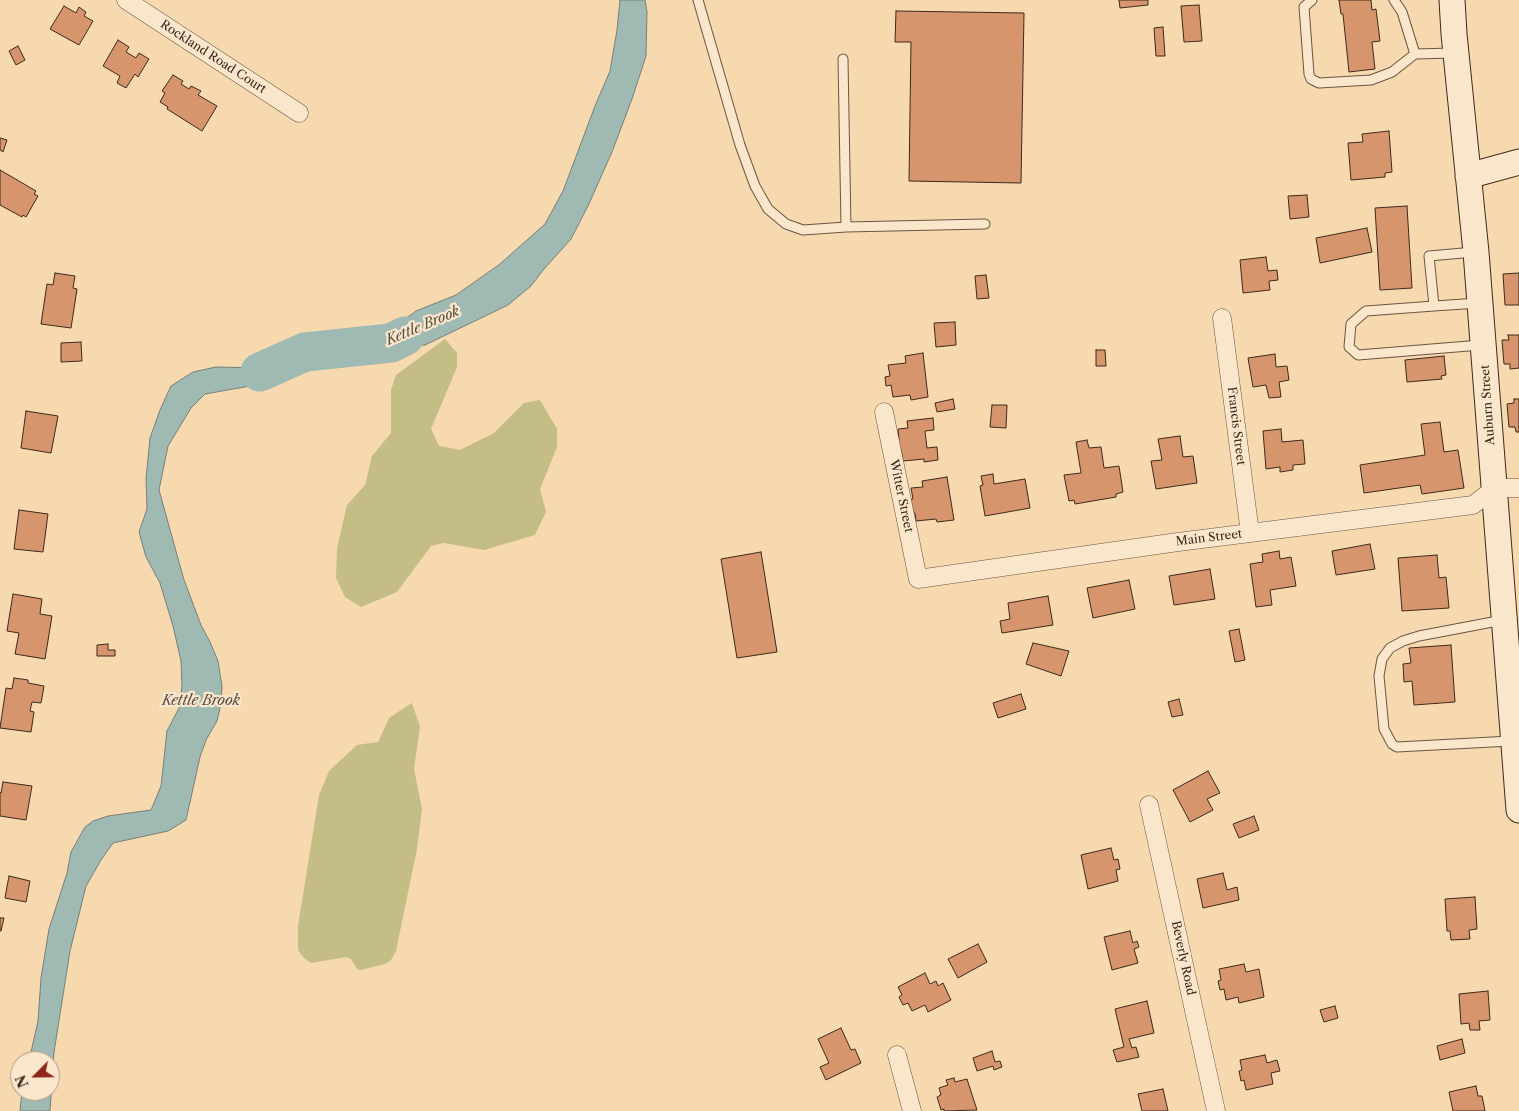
<!DOCTYPE html>
<html>
<head>
<meta charset="utf-8">
<style>
  body { margin:0 }
  #map { position:relative; width:1519px; height:1111px; overflow:hidden; background:#f6d9af; font-family:"Libre Caslon Text",serif }
  canvas { display:block }
  .north { position:absolute; left:10px; top:1051px; width:50px; height:50px; box-sizing:border-box; background:#f9e6cb; border:1px solid #ae9a85; border-radius:50%; rotate:247deg; font-size:14px; font-weight:700; line-height:20px; text-align:center; color:#3d291c }
  .north::after { content:''; display:block; margin:auto; width:18px; height:22px; background:#8f2418; clip-path:polygon(50% 0,100% 100%,50% 72%,0 100%) }
</style>
</head>
<body>
<div id="map">
<canvas width="1519" height="1111"></canvas>
<div class="north">N</div>
</div>
<script>
const ctx = document.querySelector('canvas').getContext('2d');
ctx.lineJoin = 'round';
function paint(path, color) { ctx.fillStyle = color; ctx.fill(path, 'evenodd'); }
const shape = rows => new Path2D(rows.map(r => 'M' + r).join(''));
function strokePath(path, color, width, dash) { ctx.strokeStyle = color; ctx.lineWidth = width; ctx.lineCap = dash ? 'butt' : 'round'; ctx.setLineDash(dash || []); ctx.stroke(path); }
function label(font, color, halo, rows, align = 'center') {
  ctx.font = font + ' "Libre Caslon Text",serif'; ctx.lineWidth = 4.5; ctx.setLineDash([]); ctx.textBaseline = 'middle'; ctx.strokeStyle = halo; ctx.fillStyle = color; for (const [text, x, y, turn = 0] of rows) {
    ctx.save(); ctx.translate(x, y); ctx.rotate((+turn || 0) * Math.PI / 180); ctx.textAlign = isNaN(turn) ? turn : align; if (halo) ctx.strokeText(text, 0, 0); ctx.fillText(text, 0, 0); ctx.restore();
  }
}
const green = shape([
  [445,339,457,353,457,367,431,429,439,446,460,450,494,433,524,403,540,400,557,429,557,447,540,489,546,512,535,535,484,550,444,543,431,546,397,592,361,607,345,597,336,578,337,548,347,505,365,485,372,456,391,433,391,390,396,375],
  [412,703,420,727,414,769,422,809,417,849,396,951,391,960,385,964,361,970,357,969,351,959,346,957,311,963,304,958,298,950,298,926,319,795,329,771,357,745,378,742,389,718]
]);
const water = shape([
  [620,0,645,0,647,12,646,56,632,99,612,152,588,206,571,239,544,269,531,286,508,305,425,345,365,347,319,346,256,385,205,394,191,408,168,446,159,490,184,580,201,625,210,642,218,661,222,686,221,704,217,721,206,740,200,757,186,820,168,831,113,843,101,860,86,886,70,951,54,1052,50,1111,20,1111,22,1091,50,1091,50,1061,29,1061,38,1021,41,978,49,929,67,873,71,852,85,827,93,821,108,816,151,810,161,786,167,731,179,708,182,686,181,661,173,626,160,583,146,557,139,532,147,509,146,479,150,438,160,410,171,386,193,372,216,367,262,368,281,350,315,334,335,330,393,328,416,311,456,295,500,264,545,224,563,191,595,106,610,71,617,30,620,0]
]);
const river = shape([
  [260,372,305,352,391,343,405,336]
]);
const building = shape([
  [1119,0,1148,0,1148,5,1120,8,1119,0],
  [1339,0,1371,0,1372,10,1376,9,1380,41,1372,42,1375,69,1349,72,1343,14,1341,14,1339,0],
  [1199,5,1202,41,1184,42,1181,6,1199,5],
  [64,6,76,13,79,7,86,12,84,16,93,21,79,45,50,29,64,6],
  [896,11,1024,13,1021,183,909,181,911,42,895,42,896,11],
  [1163,27,1165,56,1156,56,1154,28,1163,27],
  [118,40,129,47,126,52,136,58,139,53,149,59,138,77,135,74,126,88,117,83,120,76,103,66,118,40],
  [18,46,25,60,16,65,9,51,18,46],
  [173,75,183,81,181,84,189,89,191,86,201,91,198,95,217,106,202,131,167,109,168,107,160,102,165,93,162,91,173,75],
  [1389,131,1392,172,1385,173,1385,177,1351,180,1348,143,1363,142,1362,134,1389,131],
  [0,138,7,140,3,152,0,150,0,138],
  [0,170,36,191,34,194,38,196,26,217,23,215,22,217,0,205,0,170],
  [1307,195,1309,217,1290,219,1288,196,1307,195],
  [1407,206,1412,288,1380,290,1375,208,1407,206],
  [1367,228,1372,252,1320,263,1316,238,1367,228],
  [1266,257,1268,271,1277,270,1278,280,1269,281,1270,290,1243,293,1240,260,1266,257],
  [55,273,75,276,73,288,77,289,71,328,41,324,47,284,53,285,55,273],
  [1519,273,1519,305,1505,305,1503,274,1519,273],
  [986,275,989,298,977,299,975,276,986,275],
  [955,322,956,345,936,347,934,323,955,322],
  [1508,335,1519,335,1519,368,1510,369,1510,364,1504,364,1502,340,1509,340,1508,335],
  [81,342,82,361,61,362,61,343,81,342],
  [1096,350,1105,350,1106,366,1096,366,1096,350],
  [923,353,928,397,911,400,910,395,893,397,891,385,886,386,885,377,890,376,888,365,906,363,905,356,923,353],
  [1275,354,1276,367,1287,366,1289,380,1279,382,1281,397,1269,398,1266,385,1253,387,1248,358,1275,354],
  [1444,356,1446,375,1441,376,1442,379,1407,382,1405,360,1444,356],
  [953,399,955,409,937,412,935,403,953,399],
  [1514,399,1519,399,1519,432,1516,432,1515,427,1509,427,1507,404,1514,403,1514,399],
  [992,405,1007,405,1006,428,990,427,992,405],
  [26,411,58,416,51,453,21,448,26,411],
  [933,418,934,430,925,431,927,448,937,447,938,460,924,462,924,459,903,461,901,449,897,450,896,440,899,440,898,429,908,428,907,421,933,418],
  [1440,422,1444,452,1458,450,1464,488,1422,494,1420,485,1364,493,1360,465,1425,455,1421,424,1440,422],
  [1281,429,1282,442,1303,440,1305,464,1293,465,1293,470,1280,472,1280,467,1266,469,1263,431,1281,429],
  [1180,436,1183,457,1193,456,1197,483,1156,489,1151,461,1162,460,1158,439,1180,436],
  [1087,440,1089,448,1101,447,1104,468,1119,466,1123,492,1116,494,1116,497,1075,504,1074,500,1069,501,1064,475,1081,473,1076,442,1087,440],
  [993,474,994,484,1025,479,1030,508,985,516,980,486,983,485,981,476,993,474],
  [947,477,954,520,937,522,936,519,916,521,915,513,909,513,906,500,913,499,911,488,923,487,922,481,947,477],
  [19,510,48,514,43,552,14,549,19,510],
  [1370,544,1375,569,1336,575,1332,551,1370,544],
  [1279,551,1280,559,1291,557,1296,586,1270,590,1272,605,1256,607,1250,564,1263,562,1262,554,1279,551],
  [761,552,777,652,737,658,721,559,761,552],
  [1437,555,1439,578,1446,577,1449,608,1402,611,1398,558,1437,555],
  [1210,569,1215,599,1174,605,1169,576,1210,569],
  [1129,580,1135,609,1093,618,1087,588,1129,580],
  [13,594,42,599,40,614,52,616,45,659,15,654,19,633,7,631,13,594],
  [1048,596,1053,625,1002,633,1000,621,1010,619,1008,603,1048,596],
  [1239,629,1245,660,1235,662,1229,631,1239,629],
  [1033,643,1069,651,1061,676,1026,664,1033,643],
  [108,644,108,650,115,650,115,656,97,656,97,645,108,644],
  [1451,645,1455,702,1414,705,1412,681,1404,682,1403,664,1411,663,1409,648,1451,645],
  [14,678,28,680,28,683,44,686,41,703,32,702,30,711,34,712,31,732,0,728,6,688,12,689,14,678],
  [1021,694,1026,709,998,718,993,703,1021,694],
  [1179,699,1183,715,1172,717,1168,702,1179,699],
  [1208,771,1220,793,1207,799,1213,810,1190,822,1173,790,1208,771],
  [3,782,32,786,26,820,0,816,0,792,1,793,3,782],
  [1254,816,1259,830,1239,838,1233,824,1254,816],
  [1111,848,1114,860,1118,859,1120,869,1116,870,1118,881,1088,889,1081,855,1111,848],
  [1223,873,1227,890,1237,887,1239,900,1203,908,1197,879,1223,873],
  [9,876,30,881,26,902,5,898,9,876],
  [1475,897,1477,929,1469,930,1470,939,1451,940,1450,931,1447,931,1445,899,1475,897],
  [0,918,4,918,1,931,0,931,0,918],
  [1130,931,1133,943,1137,941,1139,947,1134,949,1138,963,1112,970,1104,937,1130,931],
  [978,944,987,962,958,978,948,959,978,944],
  [1244,964,1246,972,1259,969,1264,997,1239,1003,1238,997,1226,1000,1224,989,1220,990,1218,981,1221,980,1219,969,1244,964],
  [925,973,930,984,936,981,938,986,943,983,951,1000,928,1012,925,1005,912,1011,908,1003,903,1005,899,997,902,995,898,987,925,973],
  [1488,991,1490,1020,1479,1021,1480,1030,1470,1030,1469,1023,1461,1024,1459,994,1488,991],
  [1147,1001,1154,1033,1129,1039,1132,1048,1136,1047,1139,1057,1117,1062,1113,1050,1124,1047,1115,1009,1147,1001],
  [1335,1006,1338,1018,1324,1022,1320,1010,1335,1006],
  [841,1028,851,1050,855,1049,861,1063,826,1080,820,1067,829,1063,818,1039,841,1028],
  [1462,1039,1465,1053,1440,1060,1437,1046,1462,1039],
  [992,1051,995,1062,1000,1061,1002,1067,994,1070,993,1066,977,1071,973,1058,992,1051],
  [1265,1055,1267,1063,1277,1060,1280,1071,1271,1073,1273,1084,1246,1090,1244,1080,1241,1081,1239,1071,1242,1070,1240,1060,1265,1055],
  [954,1078,955,1082,967,1079,977,1110,944,1111,944,1109,941,1110,937,1097,941,1095,939,1088,948,1085,946,1080,954,1078],
  [1476,1086,1478,1096,1482,1096,1485,1111,1453,1111,1449,1092,1476,1086],
  [1163,1089,1168,1111,1142,1111,1138,1094,1163,1089]
]);
const lane = shape([
  [698,0,740,145,755,186,768,209,786,224,803,230,846,227,985,224],
  [1312,0,1304,7,1309,74,1311,79,1319,83,1371,80,1392,72,1415,54,1453,53],
  [1394,0,1402,12,1415,54],
  [843,59,846,227],
  [1474,252,1429,256,1434,306,1366,311,1351,324,1349,347,1358,355,1481,345],
  [1434,306,1479,303],
  [1503,620,1419,636,1403,641,1390,648,1382,659,1379,676,1384,729,1392,744,1397,747,1511,741]
]);
const street = shape([
  [126,0,299,113],
  [1222,318,1250,533],
  [884,412,918,579,1178,542,1473,505,1495,488,1519,488],
  [1149,805,1216,1111],
  [897,1055,912,1111]
]);
const secondary = shape([
  [1452,0,1454,34,1476,252,1519,810],
  [1468,176,1519,162]
]);
const streetNames = [
  ["Rockland Road Court",213,57,33],
  ["Auburn Street",1488,405,-94],
  ["Francis Street",1236,426,83],
  ["Witter Street",901,496,78],
  ["Main Street",1209,538,-7],
  ["Beverly Road",1183,958,78]
];
const waterNames = [
  ["Kettle Brook",423,326,-23],
  ["Kettle Brook",201,701]
];
paint(green, '#c4bd86');
paint(water, '#9fb9b3');
strokePath(water, '#787f77', 1);
strokePath(river, '#9fb9b3', 39);
paint(building, '#d7956e');
strokePath(building, '#3d291c', 1);
strokePath(lane, '#6b5541', 11);
strokePath(street, '#6b5541', 19);
strokePath(secondary, '#3d291c', 27);
strokePath(lane, '#f9e6cb', 9);
strokePath(street, '#f9e6cb', 18);
strokePath(secondary, '#f9e6cb', 25);
label('12px', '#3d291c', '#f9e6cb', streetNames);
label('italic 14px', '#564d42', '#f9e6cb', waterNames);
</script>
</body>
</html>
